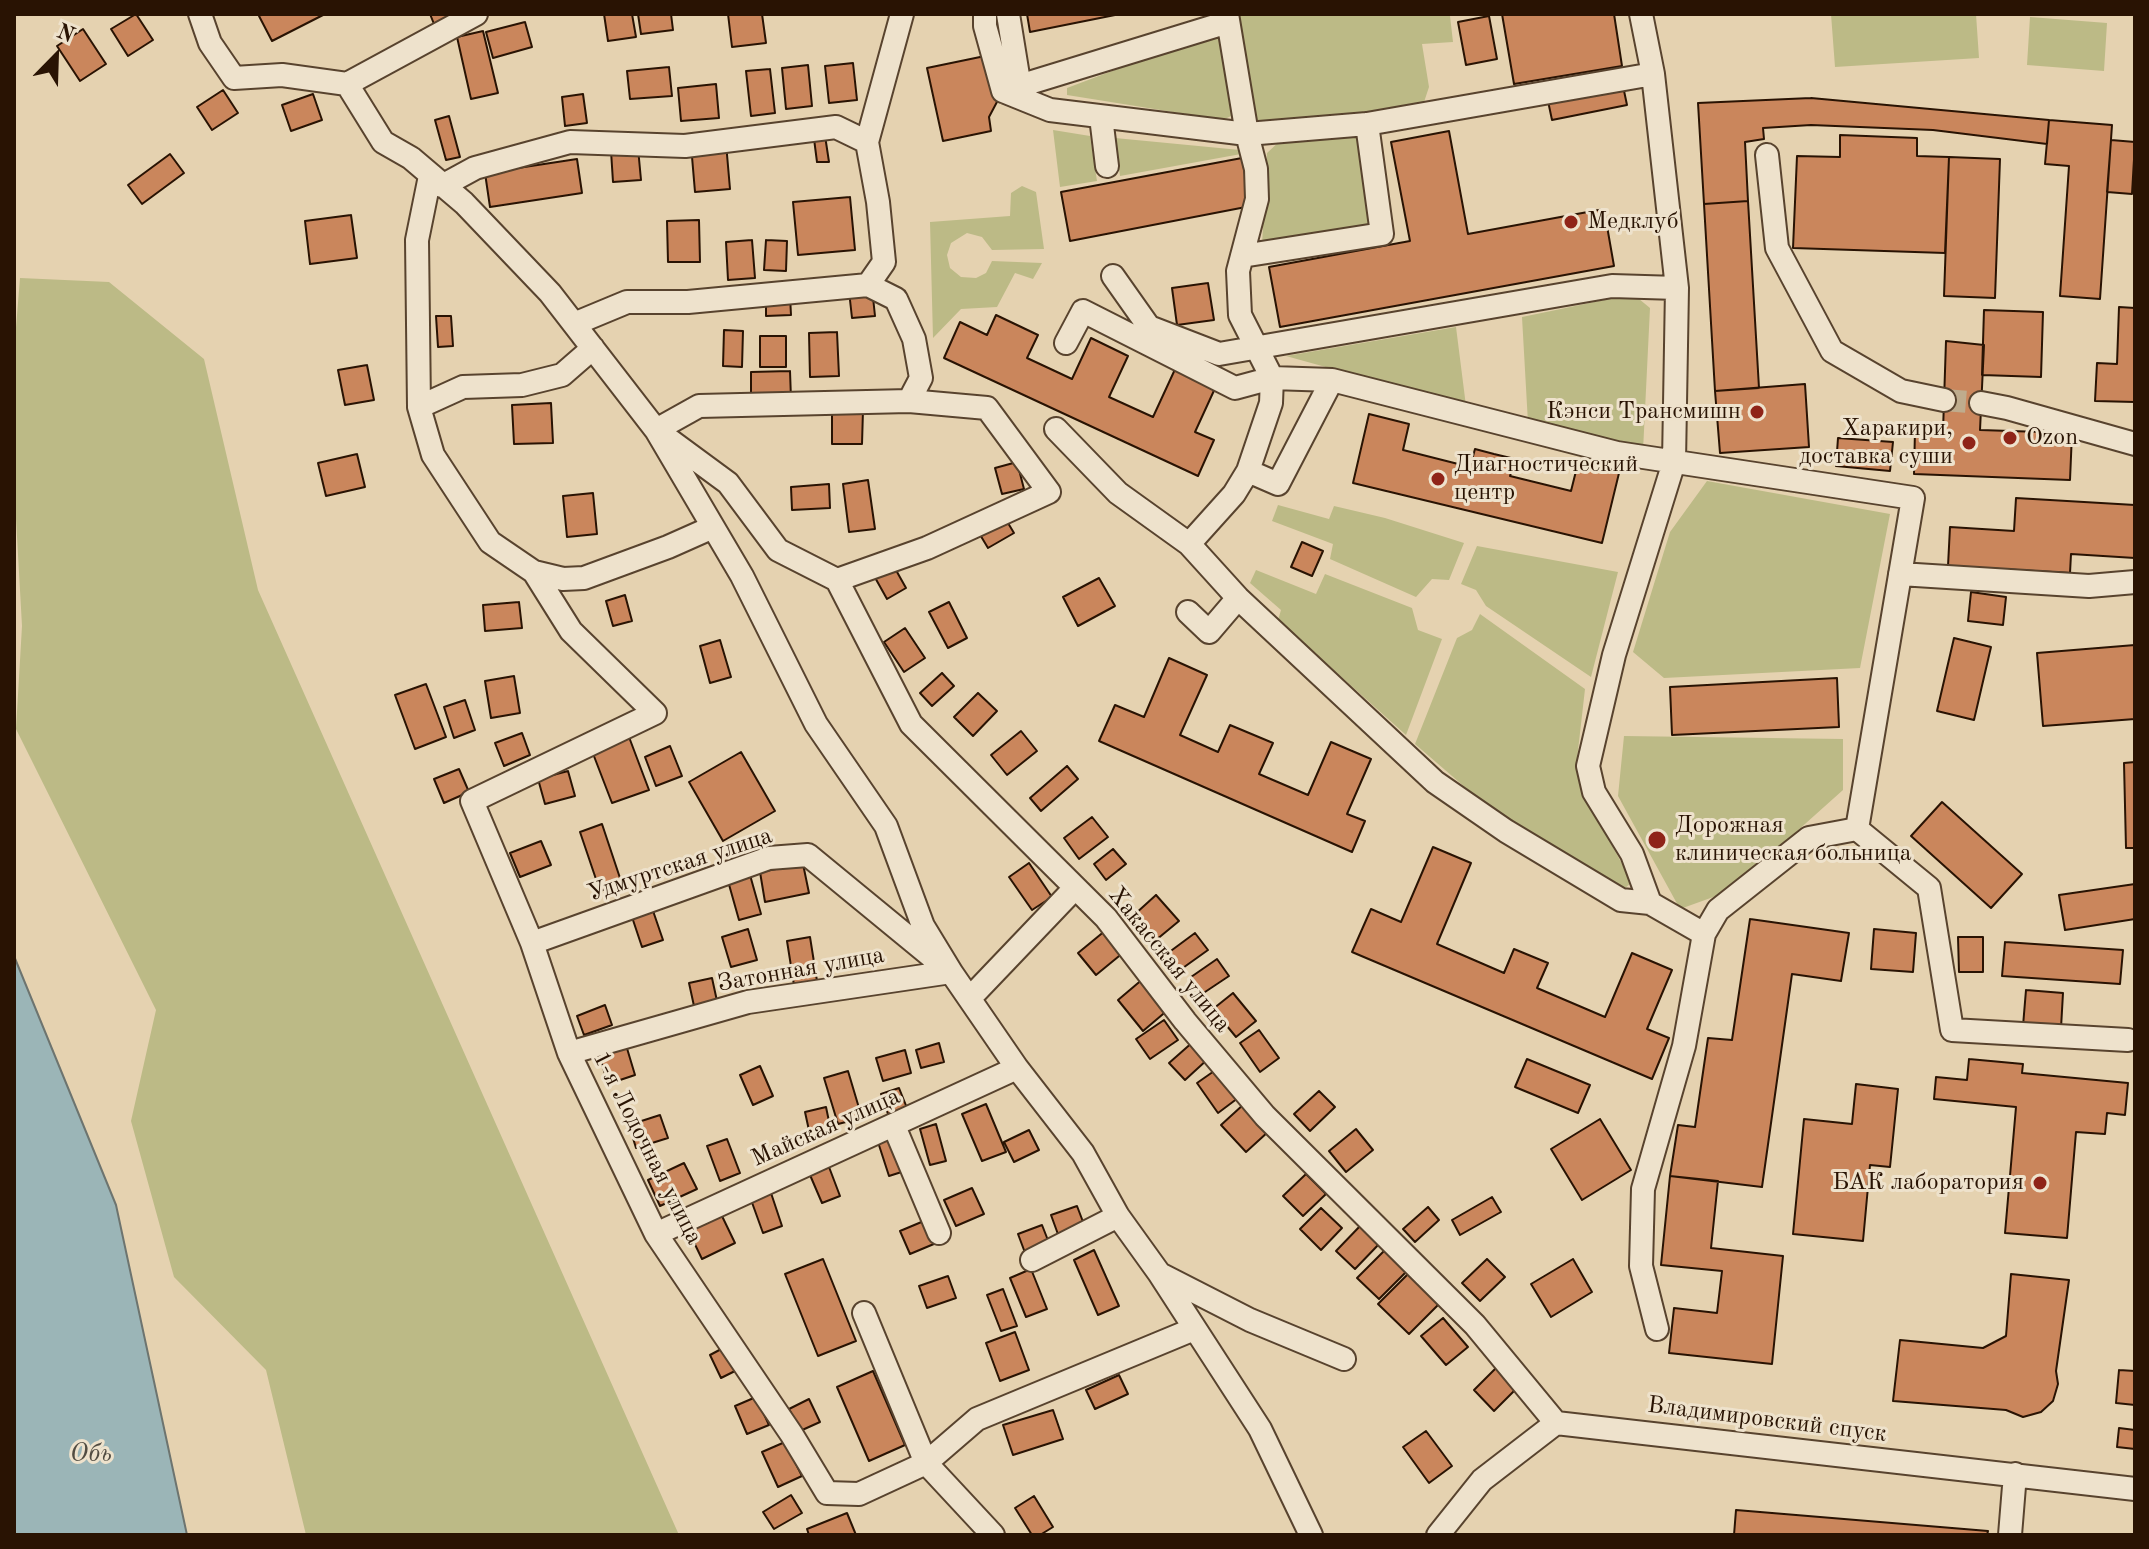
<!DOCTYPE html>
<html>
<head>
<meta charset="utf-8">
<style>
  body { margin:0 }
  #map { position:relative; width:2149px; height:1549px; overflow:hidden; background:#e5d2b0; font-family:"Old Standard TT",serif }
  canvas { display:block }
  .frame { position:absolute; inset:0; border:16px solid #291303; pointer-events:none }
  .north { position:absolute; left:16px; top:16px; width:80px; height:80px; -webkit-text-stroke:6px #eee2cc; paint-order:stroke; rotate:23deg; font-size:22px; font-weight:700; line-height:32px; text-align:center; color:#291303 }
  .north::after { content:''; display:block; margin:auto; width:28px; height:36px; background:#291303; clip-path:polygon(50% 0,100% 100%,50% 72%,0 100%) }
</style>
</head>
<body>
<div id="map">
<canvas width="2149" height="1549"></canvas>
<div class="frame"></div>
<div class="north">N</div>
</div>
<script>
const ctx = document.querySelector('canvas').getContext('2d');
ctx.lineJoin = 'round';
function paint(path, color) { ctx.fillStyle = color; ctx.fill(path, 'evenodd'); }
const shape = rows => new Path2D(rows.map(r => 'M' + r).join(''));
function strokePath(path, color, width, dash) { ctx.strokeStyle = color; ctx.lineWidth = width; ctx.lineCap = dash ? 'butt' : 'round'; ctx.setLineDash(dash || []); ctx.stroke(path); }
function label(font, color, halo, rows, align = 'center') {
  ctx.font = font + ' "Old Standard TT",serif'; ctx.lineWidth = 6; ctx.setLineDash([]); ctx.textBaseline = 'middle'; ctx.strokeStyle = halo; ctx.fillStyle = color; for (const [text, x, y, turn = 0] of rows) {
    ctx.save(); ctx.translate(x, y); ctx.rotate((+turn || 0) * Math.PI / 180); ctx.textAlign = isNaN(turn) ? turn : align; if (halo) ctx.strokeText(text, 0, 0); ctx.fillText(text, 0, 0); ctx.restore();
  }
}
const green = shape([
  [1241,14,1458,14,1450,16,1453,42,1422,44,1429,87,1424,102,1265,128,1251,118,1236,22],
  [1831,14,1976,14,1979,58,1835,67],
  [2030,17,2107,23,2104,71,2027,65],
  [1213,33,1224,40,1235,114,1223,120,1067,95,1067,88],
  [1053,130,1090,136,1097,181,1060,187],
  [1357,137,1369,222,1365,233,1262,245,1267,153,1281,140],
  [1115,138,1240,150,1241,154,1120,176],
  [1022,186,1036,192,1044,249,992,250,982,237,967,233,951,243,947,255,950,268,961,277,976,278,986,273,992,261,1042,263,1033,279,1015,273,997,307,961,309,933,338,930,222,1010,216,1011,193],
  [20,278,109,282,204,359,258,590,679,1535,306,1535,266,1370,174,1277,131,1121,156,1010,16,729,22,626,14,483,14,352],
  [1633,294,1650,308,1643,451,1528,423,1522,317],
  [1456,327,1466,406,1286,356],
  [1707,481,1890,514,1860,668,1664,678,1633,652,1670,532],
  [1278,505,1329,519,1334,506,1385,518,1464,543,1449,580,1432,579,1416,597,1330,559,1333,544,1272,521],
  [1477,546,1618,572,1591,677,1486,606,1476,590,1461,584],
  [1256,570,1316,594,1325,574,1412,608,1418,630,1442,639,1406,735,1278,620,1281,610,1250,583],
  [1480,614,1585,689,1576,768,1581,789,1632,882,1624,889,1489,808,1415,744,1457,638,1472,630],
  [1624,736,1843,739,1843,790,1730,891,1680,909,1618,796]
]);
const water = shape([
  [14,956,116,1205,187,1535,14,1535,14,956]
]);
const building = shape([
  [136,14,153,40,128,56,111,29,136,14],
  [263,14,325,14,272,41,259,16,263,14],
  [430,14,455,14,434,24,430,14],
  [604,14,632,14,636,37,608,41,604,14],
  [638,14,671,14,673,30,641,34,638,14],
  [728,14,762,14,766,43,732,47,728,14],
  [1027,14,1120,14,1030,32,1027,14],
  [1502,14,1614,14,1622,66,1514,84,1502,14],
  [1489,16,1497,59,1466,65,1458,22,1489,16],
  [525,22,532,47,493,58,486,32,525,22],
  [83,29,106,64,80,81,57,46,83,29],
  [483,31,498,93,471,99,457,37,483,31],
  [985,56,998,100,989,117,991,131,943,141,927,68,985,56],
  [853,63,857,100,829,103,825,66,853,63],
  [808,65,812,106,786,109,782,68,808,65],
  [669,67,672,96,630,99,627,71,669,67],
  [770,69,775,113,751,116,746,71,770,69],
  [716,84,719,118,681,121,678,88,716,84],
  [1623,86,1627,105,1552,120,1548,101,1623,86],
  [223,90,238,113,212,130,197,107,223,90],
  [313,94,322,120,291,131,282,105,313,94],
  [583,94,587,123,565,126,562,97,583,94],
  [1811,98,2049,120,2047,144,1933,130,1811,125,1763,128,1764,139,1745,142,1748,201,1704,204,1698,103,1811,98],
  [449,116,460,157,446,160,435,120,449,116],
  [2049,120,2112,125,2100,299,2060,296,2069,166,2045,164,2049,120],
  [824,129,829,162,817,162,813,131,824,129],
  [1449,131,1468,234,1604,209,1614,266,1280,327,1269,267,1410,241,1391,142,1449,131],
  [1840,135,1917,138,1917,156,1949,157,1945,253,1793,248,1797,156,1840,157,1840,135],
  [2111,140,2135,142,2132,194,2107,192,2111,140],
  [726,143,730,189,695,192,691,145,726,143],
  [638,148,641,180,613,182,611,151,638,148],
  [170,154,184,173,142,204,128,185,170,154],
  [1949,157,2000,159,1995,298,1944,296,1949,157],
  [1242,158,1251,206,1070,241,1061,192,1242,158],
  [577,159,582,193,490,207,485,173,577,159],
  [850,197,855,250,798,255,793,202,850,197],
  [1748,201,1759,388,1715,391,1704,204,1748,201],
  [351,215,357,258,310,264,305,221,351,215],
  [699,220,700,262,668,262,667,221,699,220],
  [752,240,755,278,728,280,726,242,752,240],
  [766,240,787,241,786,271,764,270,766,240],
  [1208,283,1214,320,1177,325,1172,288,1208,283],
  [872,288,875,316,852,318,849,291,872,288],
  [766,296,790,296,791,315,766,316,766,296],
  [2119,307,2135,308,2135,402,2095,401,2097,363,2117,364,2119,307],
  [1984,310,2043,312,2041,377,1982,375,1984,310],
  [996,315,1038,335,1027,358,1072,379,1091,338,1128,356,1109,397,1153,417,1177,365,1217,384,1195,432,1214,440,1198,476,944,358,960,322,987,335,996,315],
  [436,316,451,316,453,346,438,347,436,316],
  [724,330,743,331,742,367,723,366,724,330],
  [837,332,839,376,810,377,809,333,837,332],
  [760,336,786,336,786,367,760,367,760,336],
  [1946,341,1984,345,1980,430,2072,433,2070,480,1914,474,1915,430,1943,431,1946,341],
  [367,365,374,400,345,405,338,370,367,365],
  [790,371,791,399,751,400,751,372,790,371],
  [1805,384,1809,447,1720,453,1715,391,1805,384],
  [551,403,553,443,514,444,512,405,551,403],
  [832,410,863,410,862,444,832,444,832,410],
  [1369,414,1409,424,1403,450,1470,467,1475,449,1494,454,1515,459,1510,476,1571,491,1579,459,1620,469,1602,543,1353,483,1369,414],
  [1838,438,1893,442,1890,471,1836,466,1838,438],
  [357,454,365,487,326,496,318,463,357,454],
  [1017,462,1024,489,1002,494,995,468,1017,462],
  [868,480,875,529,849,532,843,484,868,480],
  [829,484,830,508,792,510,791,487,829,484],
  [593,493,597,534,567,537,563,496,593,493],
  [2016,498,2135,505,2135,558,2071,554,2070,573,1948,566,1950,527,2014,531,2016,498],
  [1002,513,1014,533,988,548,976,528,1002,513],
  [1302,542,1323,551,1312,576,1291,567,1302,542],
  [892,563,906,588,887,599,873,574,892,563],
  [1099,578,1115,606,1078,626,1063,597,1099,578],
  [1971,592,2006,597,2003,625,1968,621,1971,592],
  [625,595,632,621,613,626,606,601,625,595],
  [519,602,522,628,485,631,483,605,519,602],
  [949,602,967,638,948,648,929,612,949,602],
  [905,628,925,658,904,672,884,642,905,628],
  [1954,638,1991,647,1974,720,1937,711,1954,638],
  [720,640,731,677,710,683,700,646,720,640],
  [2135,645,2135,719,2043,726,2037,653,2135,645],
  [1169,658,1207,675,1180,735,1218,752,1230,725,1273,743,1259,774,1308,795,1331,742,1371,759,1347,814,1365,821,1352,852,1099,741,1115,705,1144,717,1169,658],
  [942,673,954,686,932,706,920,693,942,673],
  [514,676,520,713,491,718,485,681,514,676],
  [1837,678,1839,727,1672,735,1670,687,1837,678],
  [426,684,446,737,415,749,395,695,426,684],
  [978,693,997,711,973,736,954,717,978,693],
  [465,700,475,730,454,738,444,707,465,700],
  [1021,731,1037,751,1007,775,991,755,1021,731],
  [522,733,530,755,504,766,495,743,522,733],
  [629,737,649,790,612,803,592,751,629,737],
  [670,746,682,776,656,786,645,757,670,746],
  [741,752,775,811,723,841,689,782,741,752],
  [2135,762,2135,848,2126,848,2124,763,2135,762],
  [1067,766,1078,779,1041,811,1030,798,1067,766],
  [459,769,469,792,444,803,434,779,459,769],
  [568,771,575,796,545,804,538,779,568,771],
  [1942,802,2022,874,1991,908,1911,836,1942,802],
  [1092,817,1108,837,1079,859,1064,838,1092,817],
  [602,824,622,884,600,891,580,832,602,824],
  [541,841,551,865,520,877,510,853,541,841],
  [1433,847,1471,863,1437,944,1504,973,1514,949,1548,963,1537,988,1605,1017,1632,953,1672,970,1647,1029,1669,1038,1652,1079,1352,952,1371,909,1401,922,1433,847],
  [1113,849,1126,864,1106,880,1094,864,1113,849],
  [1029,863,1052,897,1032,910,1009,877,1029,863],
  [803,864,809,893,765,902,760,872,803,864],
  [750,875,761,914,739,920,728,881,750,875],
  [2135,884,2135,919,2065,930,2059,895,2135,884],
  [1156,895,1179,921,1156,940,1134,915,1156,895],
  [651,905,663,940,642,947,630,911,651,905],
  [1750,919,1849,933,1841,981,1792,974,1762,1187,1670,1176,1678,1125,1695,1127,1708,1038,1732,1040,1750,919],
  [748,929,757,960,731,967,722,937,748,929],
  [1874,929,1916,933,1913,972,1871,969,1874,929],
  [1106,930,1124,952,1096,975,1078,953,1106,930],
  [1195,933,1208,950,1180,970,1168,953,1195,933],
  [810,937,817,981,794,985,787,941,810,937],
  [1958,937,1983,937,1983,972,1959,972,1958,937],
  [2005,942,2123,950,2120,984,2002,976,2005,942],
  [1217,959,1229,976,1202,994,1191,977,1217,959],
  [712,978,717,1001,694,1006,689,983,712,978],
  [1144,978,1169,1009,1143,1031,1118,1000,1144,978],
  [2026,990,2063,993,2061,1028,2023,1026,2026,990],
  [1233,993,1256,1021,1236,1037,1213,1009,1233,993],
  [605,1005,612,1025,584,1035,577,1016,605,1005],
  [1164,1020,1178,1040,1150,1059,1136,1039,1164,1020],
  [1259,1030,1279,1058,1260,1072,1240,1043,1259,1030],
  [1194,1041,1209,1058,1185,1080,1169,1063,1194,1041],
  [939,1043,944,1062,921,1068,916,1050,939,1043],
  [626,1045,635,1075,608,1084,599,1054,626,1045],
  [905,1050,911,1073,883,1081,876,1058,905,1050],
  [1527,1059,1590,1085,1578,1113,1515,1087,1527,1059],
  [1969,1059,2023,1064,2022,1073,2128,1083,2125,1115,2107,1113,2105,1134,2076,1132,2067,1238,2005,1233,2016,1107,1934,1099,1936,1077,1967,1080,1969,1059],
  [760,1066,773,1096,753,1105,740,1075,760,1066],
  [1217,1069,1238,1098,1218,1113,1197,1083,1217,1069],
  [848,1071,862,1118,838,1124,824,1078,848,1071],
  [1856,1084,1898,1089,1890,1167,1870,1165,1863,1241,1793,1234,1804,1119,1852,1124,1856,1084],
  [899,1088,907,1108,888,1114,881,1094,899,1088],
  [1319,1091,1335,1107,1310,1131,1294,1114,1319,1091],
  [986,1104,1006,1152,982,1161,962,1114,986,1104],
  [1244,1104,1269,1131,1246,1152,1221,1125,1244,1104],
  [826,1107,831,1131,810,1135,805,1112,826,1107],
  [660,1115,668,1138,636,1148,629,1125,660,1115],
  [1600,1119,1631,1170,1582,1200,1551,1149,1600,1119],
  [936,1124,946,1161,930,1165,920,1129,936,1124],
  [1356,1129,1373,1150,1346,1172,1329,1151,1356,1129],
  [1029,1130,1039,1150,1014,1162,1004,1142,1029,1130],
  [899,1132,911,1169,889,1176,877,1139,899,1132],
  [727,1139,740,1173,720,1181,707,1146,727,1139],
  [684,1163,697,1189,660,1206,648,1180,684,1163],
  [829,1167,840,1196,822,1203,810,1175,829,1167],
  [1306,1174,1326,1194,1303,1216,1283,1196,1306,1174],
  [1670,1176,1718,1181,1711,1248,1783,1256,1772,1364,1669,1353,1674,1308,1717,1313,1722,1271,1661,1265,1670,1176],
  [972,1188,984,1214,956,1226,944,1200,972,1188],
  [770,1190,782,1226,763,1233,750,1197,770,1190],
  [1492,1197,1501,1212,1460,1235,1452,1220,1492,1197],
  [1077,1206,1085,1227,1059,1237,1051,1215,1077,1206],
  [1428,1207,1439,1220,1415,1242,1403,1229,1428,1207],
  [1321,1208,1342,1228,1321,1250,1300,1229,1321,1208],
  [721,1214,735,1243,702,1259,688,1230,721,1214],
  [931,1218,941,1241,910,1254,900,1231,931,1218],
  [1042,1225,1051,1248,1027,1258,1018,1234,1042,1225],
  [1361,1225,1380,1243,1355,1269,1336,1251,1361,1225],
  [1388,1247,1410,1268,1379,1299,1357,1278,1388,1247],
  [1094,1250,1119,1306,1098,1315,1074,1260,1094,1250],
  [823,1259,856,1341,818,1356,785,1274,823,1259],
  [1487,1259,1505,1277,1480,1301,1462,1283,1487,1259],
  [1573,1259,1592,1292,1551,1317,1531,1284,1573,1259],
  [1031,1269,1047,1309,1026,1317,1010,1278,1031,1269],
  [1408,1274,1439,1304,1409,1334,1378,1304,1408,1274],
  [2011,1274,2069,1280,2056,1371,2058,1384,2053,1401,2041,1412,2023,1417,2006,1410,1893,1401,1900,1340,1983,1348,2006,1336,2011,1274],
  [948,1276,956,1298,927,1308,919,1286,948,1276],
  [1003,1289,1017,1326,1001,1331,987,1295,1003,1289],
  [1443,1318,1468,1347,1446,1365,1421,1336,1443,1318],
  [1015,1332,1029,1370,1000,1381,986,1343,1015,1332],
  [725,1347,737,1370,721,1378,710,1355,725,1347],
  [1496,1368,1517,1388,1494,1411,1474,1390,1496,1368],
  [2119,1370,2135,1371,2135,1405,2116,1403,2119,1370],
  [873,1371,905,1445,869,1461,837,1387,873,1371],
  [1119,1375,1128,1394,1095,1409,1086,1390,1119,1375],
  [756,1397,769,1425,747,1434,735,1406,756,1397],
  [809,1399,820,1422,800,1431,789,1409,809,1399],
  [1053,1410,1063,1439,1013,1455,1003,1425,1053,1410],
  [2119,1428,2135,1430,2135,1449,2117,1447,2119,1428],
  [1426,1431,1452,1466,1429,1483,1403,1447,1426,1431],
  [785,1442,802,1476,778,1487,762,1452,785,1442],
  [791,1495,802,1513,774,1529,763,1512,791,1495],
  [1034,1496,1053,1527,1040,1535,1032,1535,1015,1508,1034,1496],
  [1736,1510,1988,1531,1987,1535,1734,1535,1736,1510],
  [847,1513,856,1535,809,1535,807,1529,847,1513]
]);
const minorTunnel = shape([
  [1944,400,1981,403]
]);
const minor = shape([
  [200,14,210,43,234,78,282,75,347,84,383,142,411,158,464,203,550,293,656,430,742,576,816,724,886,826,923,926,951,972,1017,1068,1083,1153,1118,1216,1159,1273,1260,1429,1311,1535],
  [985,14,985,26,1003,91,1050,110,1247,134,1367,124,1653,74,1677,288,1674,462,1614,655,1588,766,1594,792,1632,854,1650,903],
  [1008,14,1020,88],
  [1641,14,1653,74],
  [347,84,476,14],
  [1003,91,1228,22],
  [1101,117,1107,166],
  [1767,155,1777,248,1832,351,1901,391,1944,400],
  [430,176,417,240,419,407,433,455,490,542,534,572,563,579,584,578,668,547,713,527],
  [442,186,475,168,570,142,685,146,836,127,867,142],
  [1242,256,1382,234,1367,124],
  [1113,276,1149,327,1219,354,1612,286,1677,288],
  [868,285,896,299,914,339,921,378,909,401,699,406,656,430,728,483,778,550,837,580,911,724,1106,918,1185,1021,1265,1116,1475,1325,1556,1423],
  [868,285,884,262,878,202,867,142,902,14],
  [574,324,627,302,688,302,868,285],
  [1066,343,1083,311,1235,388,1272,378,1332,380,1617,453,1913,498,1857,829],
  [1981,403,2007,408,2135,444],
  [419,407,463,387,522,385,562,375,593,348],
  [1056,429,1118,493,1189,544,1238,598,1435,782,1506,831,1621,900,1650,903,1704,934,1684,1046,1643,1189,1641,1266,1657,1329],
  [1248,471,1278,484,1332,380],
  [1189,544,1234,494,1248,471,1271,403,1272,378,1240,315,1238,271,1257,199,1256,169,1247,134,1227,14],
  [534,572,571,631,655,713,472,801,532,943,569,1053,656,1234,792,1435,827,1493,859,1494,926,1463,977,1419,1194,1329],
  [1900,574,2089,586,2135,582],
  [837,580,927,548,1049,492,987,408,909,401],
  [1188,612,1209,632,1238,598],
  [1704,934,1718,910,1809,838,1857,829,1929,888,1952,1030,2128,1040],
  [532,943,769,858,808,855,937,961],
  [970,998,1075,888],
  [569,1053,748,1002,951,972],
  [894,1126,939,1233],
  [656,1234,1017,1068],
  [1032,1260,1118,1216],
  [1160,1274,1250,1320,1344,1359],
  [864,1313,926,1463,993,1535],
  [1438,1535,1482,1480,1556,1423,2135,1489],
  [2010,1535,2015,1474]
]);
const markers = [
  [1571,222,8,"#8f2418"],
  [1757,412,8,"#8f2418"],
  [2010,438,8,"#8f2418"],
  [1969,443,8,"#8f2418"],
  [1438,479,8,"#8f2418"],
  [1657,840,10,"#8f2418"],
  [2040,1183,8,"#8f2418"]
];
const poiNames = [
  ["Медклуб",1587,222],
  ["Кэнси Трансмишн",1741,412,"right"],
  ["Харакири,",1953,429,"right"],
  ["доставка суши",1953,457,"right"],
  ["Ozon",2026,438],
  ["Диагностический",1454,465],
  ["центр",1454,493],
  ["Дорожная",1675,826],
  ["клиническая больница",1675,854],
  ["БАК лаборатория",2024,1183,"right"]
];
const streetNames = [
  ["Удмуртская улица",680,865,-18],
  ["Хакасская улица",1169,960,51],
  ["Затонная улица",801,970,-10],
  ["Майская улица",826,1128,-24],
  ["1-я Лодочная улица",647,1148,63],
  ["Владимировский спуск",1767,1420,7]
];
const waterNames = [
  ["Обь",91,1454]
];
paint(green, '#bcba86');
paint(water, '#9bb5b7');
strokePath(water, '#6d746f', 2);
paint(building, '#ca865c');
strokePath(building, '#291303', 2);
strokePath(minorTunnel, '#bfac8d', 22, [22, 11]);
strokePath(minor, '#58432e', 26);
strokePath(minor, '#eee2cc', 22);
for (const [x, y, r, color] of markers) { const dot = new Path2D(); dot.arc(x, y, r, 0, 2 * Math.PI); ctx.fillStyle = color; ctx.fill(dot); strokePath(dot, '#eee2cc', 3); }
label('24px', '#291303', '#eee2cc', poiNames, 'left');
label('24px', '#291303', '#eee2cc', streetNames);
label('italic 26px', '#514c42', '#eee2cc', waterNames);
</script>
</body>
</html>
